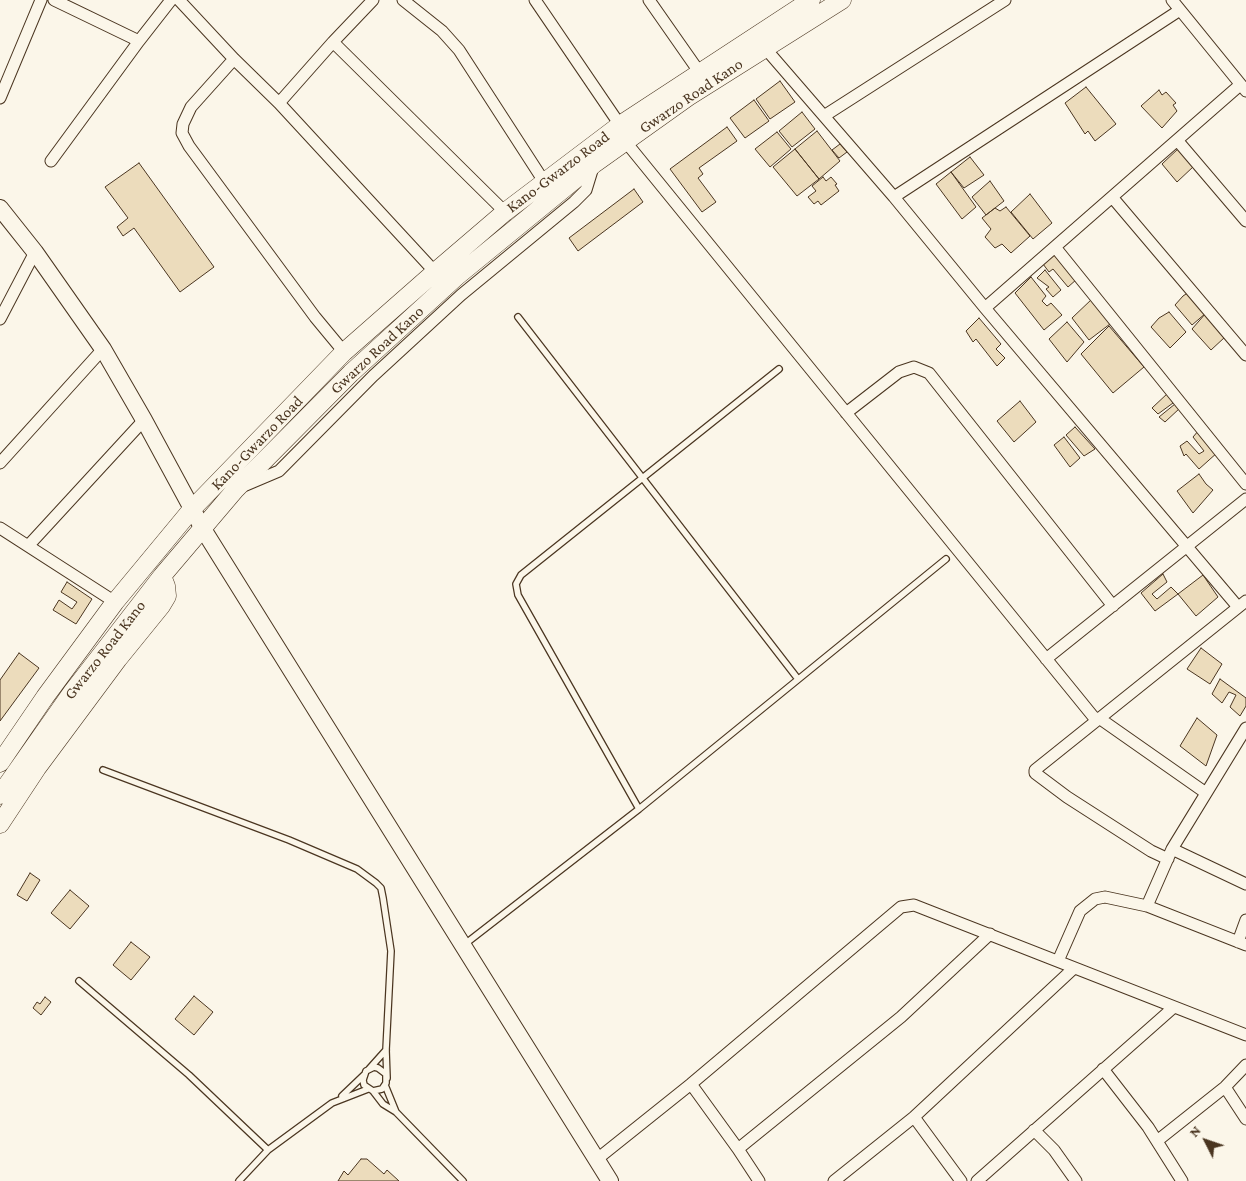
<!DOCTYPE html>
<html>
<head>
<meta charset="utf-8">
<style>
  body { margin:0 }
  #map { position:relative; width:1246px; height:1181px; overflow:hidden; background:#fbf6e9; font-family:"Crimson Pro",serif }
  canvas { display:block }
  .north { position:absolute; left:1181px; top:1116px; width:50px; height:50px; -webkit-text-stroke:4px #fbf6e9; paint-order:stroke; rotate:311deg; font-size:14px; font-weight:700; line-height:20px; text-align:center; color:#4a3520 }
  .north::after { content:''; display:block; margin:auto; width:18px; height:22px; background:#4a3520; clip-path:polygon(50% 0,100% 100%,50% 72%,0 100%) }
</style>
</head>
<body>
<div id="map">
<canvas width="1246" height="1181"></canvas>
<div class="north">N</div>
</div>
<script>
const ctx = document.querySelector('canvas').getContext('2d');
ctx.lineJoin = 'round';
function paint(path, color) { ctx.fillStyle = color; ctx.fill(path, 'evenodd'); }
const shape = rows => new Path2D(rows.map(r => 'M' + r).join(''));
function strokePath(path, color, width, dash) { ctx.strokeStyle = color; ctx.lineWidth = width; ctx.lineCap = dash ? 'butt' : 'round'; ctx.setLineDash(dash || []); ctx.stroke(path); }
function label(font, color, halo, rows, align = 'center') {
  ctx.font = font + ' "Crimson Pro",serif'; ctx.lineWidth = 4; ctx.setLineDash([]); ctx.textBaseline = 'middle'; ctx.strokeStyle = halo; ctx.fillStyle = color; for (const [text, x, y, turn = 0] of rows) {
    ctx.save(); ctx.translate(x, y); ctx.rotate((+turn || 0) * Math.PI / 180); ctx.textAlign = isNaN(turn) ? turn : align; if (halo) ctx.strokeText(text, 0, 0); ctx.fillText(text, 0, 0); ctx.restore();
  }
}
const building = shape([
  [780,81,795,102,770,119,756,99,780,81],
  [1086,87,1116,124,1095,141,1088,131,1085,134,1065,103,1086,87],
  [1159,90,1162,95,1166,92,1176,103,1173,105,1177,111,1162,128,1141,106,1159,90],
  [754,100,769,121,745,138,730,118,754,100],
  [802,112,815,129,792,147,779,131,802,112],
  [727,127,737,141,699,168,703,174,698,178,716,202,702,212,670,169,727,127],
  [817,131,840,161,819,179,795,149,817,131],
  [777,132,791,149,770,167,755,149,777,132],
  [840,144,847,152,839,158,832,150,840,144],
  [1179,148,1194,166,1177,182,1162,164,1179,148],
  [795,149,819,179,797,196,773,167,795,149],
  [970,157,984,175,964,188,951,172,970,157],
  [139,163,214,267,180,292,134,228,123,236,117,227,128,218,105,187,139,163],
  [951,172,976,207,962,219,936,184,951,172],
  [823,177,826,181,831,177,837,184,835,185,839,191,821,205,818,201,814,204,808,197,816,191,812,186,823,177],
  [990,181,1004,201,986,215,972,197,990,181],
  [634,189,643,202,578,251,569,238,634,189],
  [1030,194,1052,223,1033,239,1011,212,1030,194],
  [1006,207,1030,236,1011,253,1002,244,995,248,985,237,991,229,982,218,995,208,1000,211,1006,207],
  [1056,253,1077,279,1068,287,1053,269,1049,272,1043,264,1056,253],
  [1045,270,1061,290,1053,297,1046,289,1049,287,1037,278,1045,270],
  [1031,277,1046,296,1042,301,1047,306,1051,303,1062,315,1044,330,1015,293,1031,277],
  [1189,292,1206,313,1192,325,1175,305,1183,296,1189,292],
  [1092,299,1110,324,1089,340,1072,318,1092,299],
  [1169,312,1186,332,1170,348,1151,327,1159,318,1169,312],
  [1206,313,1225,337,1211,350,1192,329,1206,313],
  [979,318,1001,344,996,349,1005,358,997,366,976,339,973,342,966,331,979,318],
  [1067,322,1084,342,1067,362,1049,339,1067,322],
  [1109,326,1144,367,1113,393,1081,354,1109,326],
  [1168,393,1173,403,1158,414,1152,408,1168,393],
  [1020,401,1036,422,1014,442,997,421,1020,401],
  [1175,404,1180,408,1165,422,1159,417,1175,404],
  [1075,427,1095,449,1084,456,1066,435,1075,427],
  [1199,430,1218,452,1199,469,1186,454,1184,456,1180,446,1187,441,1199,454,1204,451,1193,437,1199,430],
  [1064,437,1080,458,1070,467,1054,445,1064,437],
  [1199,474,1206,484,1213,490,1193,513,1177,491,1199,474],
  [1163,574,1167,582,1152,594,1157,599,1171,587,1178,594,1155,611,1141,593,1163,574],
  [1203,575,1218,597,1196,616,1178,594,1203,575],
  [67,582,92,599,76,624,53,610,59,600,72,609,77,602,61,592,67,582],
  [1201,648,1222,664,1210,684,1187,669,1201,648],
  [19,653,39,668,0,721,0,680,19,653],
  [1220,679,1246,698,1246,706,1240,716,1230,707,1236,695,1229,692,1222,703,1212,694,1220,679],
  [1197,718,1217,735,1206,766,1180,746,1197,718],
  [30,873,40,880,27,901,17,895,30,873],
  [70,890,89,906,70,929,51,913,70,890],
  [131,942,150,957,131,980,113,965,131,942],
  [194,996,213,1012,194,1035,175,1019,194,996],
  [45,997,51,1002,41,1015,33,1008,37,1002,40,1004,45,997],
  [361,1159,367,1159,384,1174,387,1170,399,1181,338,1181,344,1171,348,1175,361,1159]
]);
const lane = shape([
  [518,317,798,679],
  [103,770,289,840,357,869,376,883,381,888,383,898,391,951,386,1050,387,1078],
  [639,809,518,595,516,584,521,575,779,369],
  [465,944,639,809,946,559],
  [79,981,189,1075,268,1150],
  [369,1069,386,1050],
  [385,1085,396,1112],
  [373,1091,382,1089,386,1083,386,1074,378,1068,374,1067,366,1071,363,1080,364,1085,373,1091,383,1104,396,1112,463,1181],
  [342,1096,364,1075],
  [239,1181,268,1150,332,1103,368,1089]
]);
const street = shape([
  [54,0,139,41],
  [179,0,234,59,279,103,435,272],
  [403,0,442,31,459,50,545,183],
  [535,0,620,125],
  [649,0,700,73],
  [1172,0,1246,91],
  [333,42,505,212],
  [765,48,894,197,985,308,1238,607],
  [234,59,191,107,183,124,182,133,189,146,315,317,344,352],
  [0,98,41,0],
  [279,103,333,42,373,0],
  [824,116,1005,0],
  [1177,140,1246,221],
  [625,141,1096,720],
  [51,161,139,41,171,0],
  [894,197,1180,10],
  [1112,197,1246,355],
  [1055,247,1246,484],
  [985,308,1240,85],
  [0,319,35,252],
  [846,413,899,372,914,367,929,373,1113,606],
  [0,463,103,349],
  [246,485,279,471,373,376,461,295,574,202,586,190,594,164],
  [0,528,115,602],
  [28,546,144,420],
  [1046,659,1246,499],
  [1099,718,1206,793],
  [1172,849,1246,884],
  [1168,859,1151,851,1067,797,1035,773,1035,770,1246,601],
  [1147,906,1172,849,1246,728],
  [1238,942,1246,920],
  [1058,961,1080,911,1095,899,1105,897,1147,906,1246,945],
  [1103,1069,1148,1127,1182,1181],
  [691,1084,738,1149,759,1181],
  [1225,1087,1246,1119],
  [914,1117,961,1181],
  [1034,1130,1054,1150,1076,1181],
  [1157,1141,1225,1087,1246,1065],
  [738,1149,901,1017,990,934],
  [596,1160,691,1084,901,907,914,905,1246,1035],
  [834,1181,914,1117,1074,968],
  [977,1181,1174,1007]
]);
const secondary = shape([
  [0,208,35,252,103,349,144,420,203,529,610,1181]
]);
const primary = shape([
  [0,763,45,697,115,602,192,509,344,352,435,272,505,212,620,125,811,0],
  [0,795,73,691,162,576,235,490,351,373,456,277,594,164,688,97,842,0],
  [0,824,37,768,118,659,161,606,167,596,166,586,162,576]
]);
const streetNames = [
  ["Gwarzo Road Kano",691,96,-34],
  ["Kano-Gwarzo Road",558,172,-37],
  ["Gwarzo Road Kano",377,350,-43],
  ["Kano-Gwarzo Road",257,443,-46],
  ["Gwarzo Road Kano",105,650,-52]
];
paint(building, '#ecdcbc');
strokePath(building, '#4a3520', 1);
strokePath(lane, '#4a3520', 8);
strokePath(street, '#4a3520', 13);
strokePath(secondary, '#4a3520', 18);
strokePath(primary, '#4a3520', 19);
strokePath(lane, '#fbf6e9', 5.5);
strokePath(street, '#fbf6e9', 11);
strokePath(secondary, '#fbf6e9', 16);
strokePath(primary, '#fbf6e9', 18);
label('16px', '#4a3520', '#fbf6e9', streetNames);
</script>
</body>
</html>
